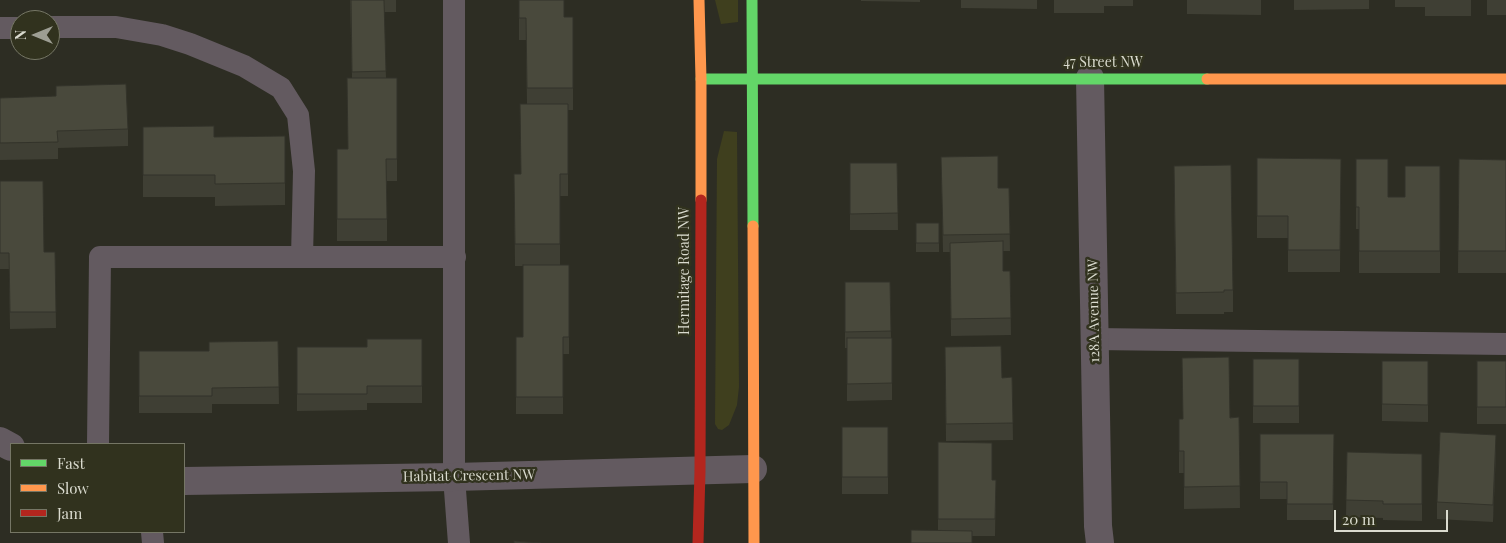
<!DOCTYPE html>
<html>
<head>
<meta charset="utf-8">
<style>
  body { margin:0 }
  #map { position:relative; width:1506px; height:543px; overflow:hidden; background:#2d2d23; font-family:"Playfair Display",serif }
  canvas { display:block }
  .legend { position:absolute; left:10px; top:443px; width:175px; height:90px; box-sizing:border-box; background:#31321e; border:1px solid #757665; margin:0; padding:6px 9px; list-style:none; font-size:15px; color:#dadbcf }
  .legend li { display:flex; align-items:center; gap:10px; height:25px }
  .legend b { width:25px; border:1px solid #757665 }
  .north { position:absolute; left:10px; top:10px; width:50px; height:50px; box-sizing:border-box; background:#31321e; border:1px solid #757665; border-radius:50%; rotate:270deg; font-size:14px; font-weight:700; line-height:20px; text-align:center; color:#dadbcf }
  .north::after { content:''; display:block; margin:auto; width:18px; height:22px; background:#9d9e93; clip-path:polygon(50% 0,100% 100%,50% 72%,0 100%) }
  .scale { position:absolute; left:1334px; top:510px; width:114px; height:22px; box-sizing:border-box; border:2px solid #dadbcf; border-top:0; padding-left:6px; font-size:15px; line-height:18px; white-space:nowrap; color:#dadbcf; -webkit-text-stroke:4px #31321e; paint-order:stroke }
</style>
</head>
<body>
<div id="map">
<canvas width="1506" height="543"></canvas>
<ul class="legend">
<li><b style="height:6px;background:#63d668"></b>Fast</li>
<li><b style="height:6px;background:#ff974d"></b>Slow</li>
<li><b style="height:6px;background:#b3261e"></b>Jam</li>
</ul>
<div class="north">N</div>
<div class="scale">20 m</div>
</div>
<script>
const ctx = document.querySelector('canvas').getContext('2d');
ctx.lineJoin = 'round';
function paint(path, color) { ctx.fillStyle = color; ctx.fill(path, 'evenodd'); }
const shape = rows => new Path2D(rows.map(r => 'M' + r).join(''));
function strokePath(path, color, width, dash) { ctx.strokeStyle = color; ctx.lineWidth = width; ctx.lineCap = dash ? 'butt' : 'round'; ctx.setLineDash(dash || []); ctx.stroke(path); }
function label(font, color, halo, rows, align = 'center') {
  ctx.font = font + ' "Playfair Display",serif'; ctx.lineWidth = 5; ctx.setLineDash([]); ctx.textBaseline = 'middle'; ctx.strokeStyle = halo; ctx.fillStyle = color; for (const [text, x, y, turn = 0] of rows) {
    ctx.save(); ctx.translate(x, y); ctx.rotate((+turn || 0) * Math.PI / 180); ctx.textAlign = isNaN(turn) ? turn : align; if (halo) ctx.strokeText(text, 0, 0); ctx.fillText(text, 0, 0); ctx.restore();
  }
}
const green = shape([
  [715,0,738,0,738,22,721,24],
  [724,131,737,132,739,387,737,405,729,425,722,430,718,429,715,424,717,159]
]);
const lane = shape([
  [454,0,454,477,459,543],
  [50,27,116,27,162,35,190,44,244,66,281,88,298,115,304,171,302,257],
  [0,28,20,28],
  [1094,339,1506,344],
  [98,444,100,257,455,257],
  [152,532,153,543]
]);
const street = shape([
  [1090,78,1098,526,1100,543],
  [0,441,11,447],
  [184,481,454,477,753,469]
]);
const fast = shape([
  [752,0,753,226],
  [701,79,1207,79]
]);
const slow = shape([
  [699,0,701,79,701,200],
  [1207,79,1506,79],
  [753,226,754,543]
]);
const jam = shape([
  [698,543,700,471,701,200]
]);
const wall = shape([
  [350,0,396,0,396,12,384,12,386,78,397,78,397,181,387,181,387,241,337,241,337,149,348,149,352,78],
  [519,0,564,17,573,17,573,110,568,110,568,196,560,196,560,265,569,265,569,354,563,354,563,414,516,414,516,337,523,337,523,266,515,266,514,174,521,174,527,104,526,40,519,40],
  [861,0,920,0,920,2,861,1],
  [961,0,1037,0,1037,9,961,8],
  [1054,0,1133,0,1133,6,1104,6,1104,13,1054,13],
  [1187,0,1261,0,1261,15,1187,14],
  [1294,0,1369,0,1369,9,1294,10],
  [1395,0,1471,0,1471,16,1425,16,1425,7,1395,7],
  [1487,0,1506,0,1506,15,1487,15],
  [0,98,128,129,128,146,58,148,58,159,0,160],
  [143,127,214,137,285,136,285,205,215,206,215,197,143,197],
  [941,157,998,188,1009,188,1010,251,1003,251,1003,271,1010,271,1011,335,951,336,950,252,943,252],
  [1257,158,1341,159,1340,272,1288,272,1288,238,1257,238],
  [1356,159,1388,197,1405,197,1440,166,1440,273,1359,273,1359,229,1356,229],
  [1459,159,1506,160,1506,273,1458,273],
  [850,163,897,163,898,230,850,230],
  [0,181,44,252,55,252,56,328,10,329,9,269,0,269],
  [1174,188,1233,290,1233,312,1224,312,1224,314,1176,314],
  [916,223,939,223,939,252,916,252],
  [845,282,890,282,891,338,892,338,892,400,847,401,847,348,845,348],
  [367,339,422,339,422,403,367,403,367,410,297,411,297,347,367,347],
  [278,341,279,404,212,404,212,413,139,413,139,351,209,351],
  [945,347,1002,378,1012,377,1013,440,946,441],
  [1253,359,1299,359,1299,423,1253,423],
  [1382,361,1428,361,1428,422,1382,421],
  [1477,361,1506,361,1506,424,1477,424],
  [1239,417,1240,508,1184,509,1184,473,1179,473,1179,419],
  [842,427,888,427,888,494,842,494],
  [1260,434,1334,434,1333,520,1287,520,1287,499,1260,499],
  [938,442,992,480,996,480,995,536,972,536,938,530],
  [1347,452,1422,454,1422,521,1383,520,1383,518,1346,517],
  [1496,452,1493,522,1437,519,1437,502]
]);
const shadedWall = shape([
  [1496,435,1496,452,1493,522,1493,505]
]);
const building = shape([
  [351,0,384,0,386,71,352,72,351,0],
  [519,0,564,0,564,17,573,17,573,88,527,88,526,18,519,18,519,0],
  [347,78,397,78,397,159,386,159,387,219,337,219,337,149,348,149,347,78],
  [126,84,128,129,57,131,58,142,0,143,0,98,56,96,56,86,126,84],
  [520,104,568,104,568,174,560,174,560,244,515,244,514,174,521,174,520,104],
  [214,126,214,137,285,136,285,183,215,184,215,175,143,175,143,127,214,126],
  [998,156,998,188,1009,188,1010,234,943,235,941,157,998,156],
  [1257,158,1341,159,1340,250,1288,250,1288,216,1257,216,1257,158],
  [1356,159,1388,159,1388,197,1405,197,1405,166,1440,166,1440,251,1359,251,1359,207,1356,207,1356,159],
  [1459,159,1506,160,1506,251,1458,251,1459,159],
  [850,163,897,163,898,213,850,214,850,163],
  [1231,165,1233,290,1224,290,1224,292,1176,293,1174,166,1231,165],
  [0,181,43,181,44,252,55,252,56,312,10,312,9,253,0,253,0,181],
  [916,223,939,223,939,243,916,243,916,223],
  [1003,241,1003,271,1010,271,1011,318,951,319,950,243,1003,241],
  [523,265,569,265,569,337,563,337,563,397,516,397,516,337,523,337,523,265],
  [845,282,890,282,891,331,845,332,845,282],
  [847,338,892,338,892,383,847,384,847,338],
  [367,339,422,339,422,386,367,386,367,394,297,394,297,347,367,347,367,339],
  [278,341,279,387,212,388,212,396,139,396,139,351,209,351,209,342,278,341],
  [1001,346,1002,378,1012,377,1013,423,946,424,945,347,1001,346],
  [1229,357,1230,418,1239,417,1240,486,1184,487,1184,451,1179,451,1179,419,1183,419,1182,358,1229,357],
  [1253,359,1299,359,1299,406,1253,406,1253,359],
  [1382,361,1428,361,1428,405,1382,404,1382,361],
  [1477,361,1506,361,1506,407,1477,407,1477,361],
  [842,427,888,427,888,477,842,477,842,427],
  [1440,432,1496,435,1493,505,1437,502,1440,432],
  [1260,434,1334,434,1333,504,1287,504,1287,482,1260,482,1260,434],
  [938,442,992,443,992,480,996,480,995,519,938,519,938,442],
  [1347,452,1422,454,1422,504,1383,504,1383,501,1346,500,1347,452],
  [911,530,972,531,972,543,911,543,911,530],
  [514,541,541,543,514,543,514,541]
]);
const streetNames = [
  ["47 Street NW",1103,63],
  ["Hermitage Road NW",685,271,-90],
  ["128A Avenue NW",1094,311,-91],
  ["Habitat Crescent NW",469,476,-1]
];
paint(green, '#3f3f1e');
strokePath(lane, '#635a60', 22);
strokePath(street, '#635a60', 28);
strokePath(fast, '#63d668', 11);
strokePath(slow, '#ff974d', 11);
strokePath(jam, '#b3261e', 11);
paint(wall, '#3f3f34');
paint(shadedWall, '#33332a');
paint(building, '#49493c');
strokePath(building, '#33332a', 1);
label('14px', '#dadbcf', '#31321e', streetNames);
</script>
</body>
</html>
